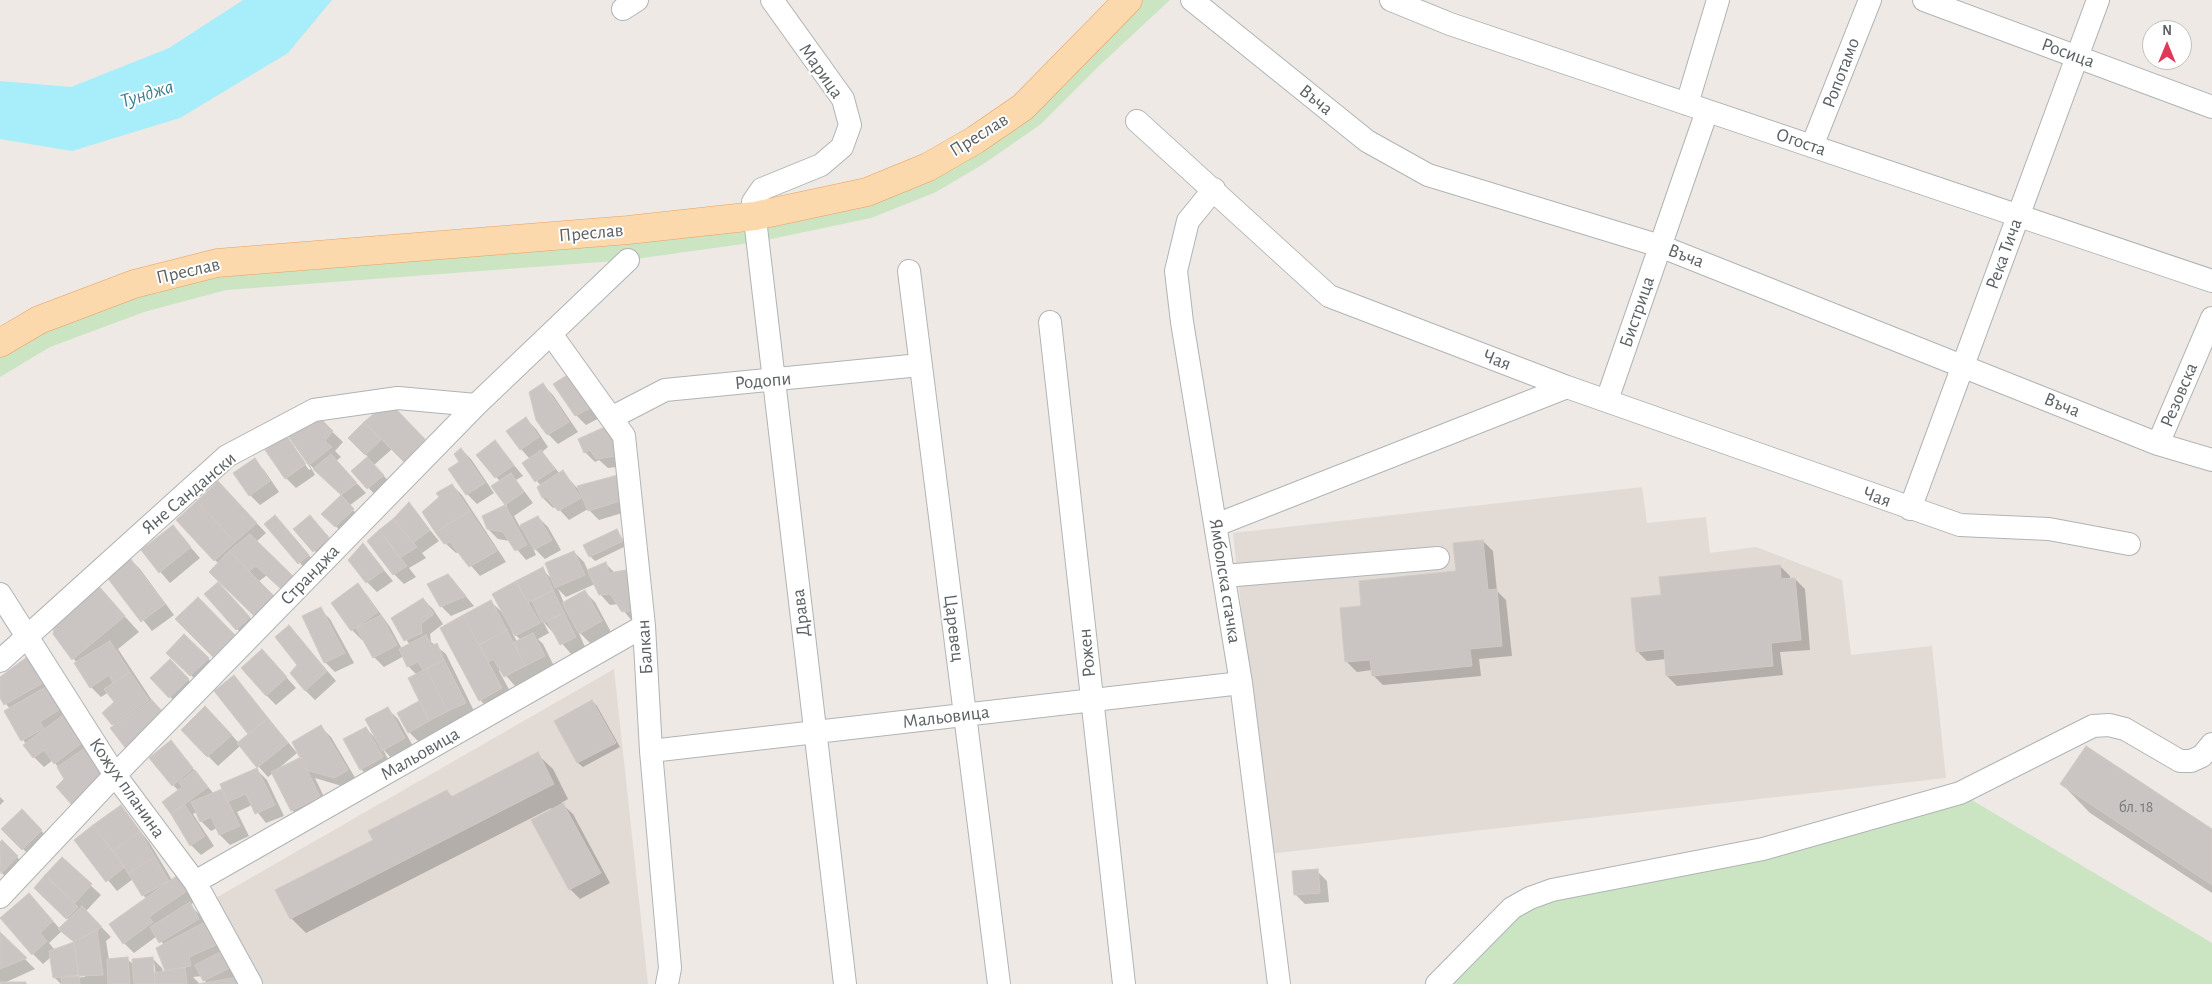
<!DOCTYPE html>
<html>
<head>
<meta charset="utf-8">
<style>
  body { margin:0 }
  #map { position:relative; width:2212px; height:984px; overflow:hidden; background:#eee9e4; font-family:"Alegreya Sans",sans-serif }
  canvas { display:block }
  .north { position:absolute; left:2142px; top:20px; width:50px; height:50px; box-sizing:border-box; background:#fff; border:1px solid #bec0c1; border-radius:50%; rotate:0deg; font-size:14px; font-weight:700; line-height:20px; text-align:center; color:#5c6264 }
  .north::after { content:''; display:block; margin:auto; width:18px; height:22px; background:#e03858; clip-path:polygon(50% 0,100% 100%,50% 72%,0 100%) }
</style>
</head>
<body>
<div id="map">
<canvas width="2212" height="984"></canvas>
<div class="north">N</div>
</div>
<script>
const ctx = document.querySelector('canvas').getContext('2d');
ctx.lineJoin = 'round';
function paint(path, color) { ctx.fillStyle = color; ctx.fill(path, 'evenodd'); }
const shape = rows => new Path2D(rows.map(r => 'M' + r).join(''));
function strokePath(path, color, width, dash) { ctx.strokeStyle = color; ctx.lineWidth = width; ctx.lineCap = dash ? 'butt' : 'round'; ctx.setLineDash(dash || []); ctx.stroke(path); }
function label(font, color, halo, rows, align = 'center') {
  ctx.font = font + ' "Alegreya Sans",sans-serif'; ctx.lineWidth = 4; ctx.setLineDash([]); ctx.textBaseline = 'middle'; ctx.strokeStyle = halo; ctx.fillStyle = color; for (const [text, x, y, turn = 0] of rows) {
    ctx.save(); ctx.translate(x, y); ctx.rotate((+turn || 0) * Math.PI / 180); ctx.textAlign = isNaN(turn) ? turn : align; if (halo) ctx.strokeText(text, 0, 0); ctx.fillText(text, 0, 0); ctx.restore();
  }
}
const education = shape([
  [1642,487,1647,523,1706,517,1710,553,1756,547,1842,580,1851,655,1932,646,1946,778,1268,854,1233,533],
  [614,669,648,984,261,984,214,899]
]);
const green = shape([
  [1128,0,1170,0,1100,65,1041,124,985,163,936,192,871,218,757,242,628,260,226,290,144,312,50,347,0,377,0,343,134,284,867,192,975,140],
  [1960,793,2212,943,2212,984,1437,984,1512,908]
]);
const water = shape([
  [243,0,332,0,288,53,180,118,72,151,0,139,0,81,71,87,169,48]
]);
const shadow = shape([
  [555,384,605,415,586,425,576,415],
  [543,385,553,395,578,432,558,444,548,434],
  [379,412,405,420,434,450,415,471,392,449,374,465,393,486,378,498,353,471,368,457,350,438],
  [317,417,343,442,335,451,341,457,336,461,366,493,349,506,363,520,346,536,323,514,342,495,309,464,315,475,296,488,286,478,267,450,286,437,296,447],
  [292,446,295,446,311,469,309,470],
  [526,419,536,429,548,447,542,452,560,474,563,472,577,488,617,476,632,510,599,520,588,509,569,520,556,506,553,508,543,498,541,486,523,463,530,459,521,449],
  [580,440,624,452,625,466,608,468,599,460,595,462,585,452],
  [495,442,523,476,516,480,533,503,514,516,520,527,538,517,548,527,561,550,545,559,532,546,536,555,526,560,510,541,498,539,488,529,483,517,507,506,493,486,500,481,496,477],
  [461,449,471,459,494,493,477,504,467,494,450,469,461,462],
  [254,460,264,470,279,492,260,505,250,495],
  [452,485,462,495,506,562,480,576,459,552,456,553,445,543],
  [228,493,266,533,256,542,302,587,291,598,267,575,258,582,219,564,177,521],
  [409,504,439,541,422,553,426,558,409,568,416,577,404,584,394,574,394,520],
  [266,525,284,526,318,566,309,573],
  [172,526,200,558,170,583,142,551],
  [319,526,339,548,324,561,295,529],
  [617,531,626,546,595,561,590,556],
  [1483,541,1493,551,1497,591,1506,600,1512,656,1479,659,1481,676,1383,685,1373,675,1372,670,1357,672,1347,662,1363,607,1457,572],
  [363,545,393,581,377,592,367,582],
  [574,552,584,562,588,571,606,564,615,573,631,571,633,622,618,604,610,605,600,594,595,584,566,597,558,589,564,603,585,592,595,602,611,632,590,643,578,631,585,647,571,654,543,621,549,633,538,639,543,644,554,666,515,686,501,670,499,671,517,704,495,715,480,700,441,628,491,602,504,614,542,569,552,579],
  [512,632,521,640,517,642],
  [130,559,140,569,174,615,152,631,108,576],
  [1780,566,1790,576,1790,579,1795,579,1805,589,1810,650,1780,652,1783,675,1677,686,1667,676,1666,659,1647,661,1637,651,1662,596],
  [448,575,474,606,451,616,441,606],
  [96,585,139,632,118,649,155,705,115,727,113,724,116,702,109,692,101,697,91,687,77,663,55,634],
  [358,585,367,595,390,627,402,649,410,645,392,618,423,599,433,609,443,624,430,634,431,642,446,654,475,713,419,742,409,732,399,714,421,701,417,675,408,666,404,656,384,667,374,657,364,639,362,640,352,630],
  [228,593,259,628,247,639,237,629],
  [198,598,244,646,223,666,177,619],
  [320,609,330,619,354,663,335,672,325,662],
  [289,626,336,681,315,700,305,690],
  [184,636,218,668,201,685,168,653],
  [262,650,296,688,276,705,267,696],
  [170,660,198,690,180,707,152,678],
  [36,669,98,758,66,779,53,760,44,767,34,757,5,711,10,709,0,696,0,678],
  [234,677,297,753,279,768,302,758,321,727,331,737,357,781,345,787,315,778,329,807,302,820,292,810,273,773,268,777,240,746,218,766,182,730,215,717,239,743,250,735,216,692],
  [592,701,597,706,620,747,583,767,578,763,555,721],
  [388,709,398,719,414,748,393,760,383,749,392,768,371,779,361,769,366,728,376,739],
  [171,742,214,794,257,770,267,780,284,816,266,823,252,805,237,812,249,836,230,845,220,835,217,828,211,831,201,821,197,812,193,814,214,846,201,855,191,845,163,802,179,791,173,785],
  [537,754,553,769,568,799,561,803,573,814,610,883,580,899,570,889,551,808,306,933,291,918,375,841,447,792,453,797],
  [2062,784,2212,831,2212,893,2090,813],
  [0,797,4,801,0,805],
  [121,807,149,842,172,880,177,877,197,900,190,905,199,914,243,984,205,984,207,984,202,976,193,977,200,984,61,984,54,977,51,957,43,964,33,954,39,905,60,929,69,920,36,888,62,859,101,895,86,911,111,937,106,941,109,960,127,959,134,965,152,958,162,968,163,973,167,972,164,945,157,936,134,953,124,943,146,899,133,879,117,891,75,840],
  [62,931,75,943,55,950,49,943],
  [152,962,154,962,156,975,153,975],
  [69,975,85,975,85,977,70,978],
  [22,811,51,841,33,859,3,829],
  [2,842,27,867,12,883,0,871,0,844],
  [1317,871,1327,881,1329,902,1305,904,1295,894],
  [0,934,35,969,4,983,27,984,0,984]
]);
const building = shape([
  [572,372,596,405,575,416,553,384,572,372],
  [543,383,569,422,547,435,536,420,529,392,543,383],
  [395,408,425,439,404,462,364,422,378,410,395,408],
  [317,415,333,431,325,441,332,447,309,465,288,436,317,415],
  [526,417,539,437,520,450,506,431,526,417],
  [364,422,381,440,365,455,348,438,364,422],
  [609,425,614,441,616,456,596,459,590,450,584,453,578,439,609,425],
  [286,435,306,464,285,479,265,450,286,435],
  [495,440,514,465,495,478,476,455,495,440],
  [461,448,485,483,466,495,448,469,459,462,454,454,461,448],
  [541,450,555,469,535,482,522,463,541,450],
  [331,454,357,483,341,495,313,469,331,454],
  [367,457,384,475,367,489,351,471,367,457],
  [255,458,270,481,249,496,233,473,255,458],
  [563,470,581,498,558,511,546,497,542,498,537,487,563,470],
  [511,473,524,492,505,505,491,486,511,473],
  [618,475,623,500,588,511,577,486,618,475],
  [218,481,257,523,235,542,197,501,218,481],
  [452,484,470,511,435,532,422,512,439,497,436,493,452,484],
  [341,495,354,509,335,527,321,514,341,495],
  [197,501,235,542,214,561,176,520,197,501],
  [409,502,430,530,413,543,393,519,409,502],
  [505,505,527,545,515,551,503,532,487,529,482,516,505,505],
  [470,511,497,551,469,567,450,542,444,544,435,532,470,511],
  [275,515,309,555,298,564,264,524,275,515],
  [310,515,329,538,313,552,293,529,310,515],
  [538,516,552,540,534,550,520,525,538,516],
  [393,519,417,547,400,558,379,530,393,519],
  [173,525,191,547,159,573,141,550,173,525],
  [617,529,623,541,589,557,583,545,617,529],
  [379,530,407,566,393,575,367,541,379,530],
  [250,534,293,576,281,589,256,566,249,571,229,551,250,534],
  [1483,540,1488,590,1497,589,1502,646,1470,649,1472,666,1372,676,1370,660,1345,662,1340,608,1361,606,1359,581,1456,571,1453,543,1483,540],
  [363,543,384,570,366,583,348,560,363,543],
  [229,551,275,597,255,617,209,572,229,551],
  [574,551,585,575,555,588,545,563,574,551],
  [130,558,165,604,141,622,106,576,130,558],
  [606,562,609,573,631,569,637,610,622,612,610,594,599,595,587,570,606,562],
  [1780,565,1781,579,1795,578,1801,640,1771,643,1773,666,1666,676,1664,649,1636,652,1631,598,1661,595,1659,577,1780,565],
  [543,567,553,590,527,603,516,581,543,567],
  [448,574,466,596,440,607,427,584,448,574],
  [516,581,540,623,515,636,492,594,516,581],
  [218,582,250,617,236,630,204,594,218,582],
  [358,583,378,612,351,631,331,603,358,583],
  [97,584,125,616,72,660,53,634,56,616,97,584],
  [553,590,564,613,542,623,532,601,553,590],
  [585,590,602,621,579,634,562,603,585,590],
  [198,597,235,635,213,657,175,619,198,597],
  [423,598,434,614,421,624,422,633,404,641,391,618,423,598],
  [491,600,507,630,479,645,463,615,491,600],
  [321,607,345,653,324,663,302,616,321,607],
  [564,613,576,637,560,645,547,621,564,613],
  [381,615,397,645,373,658,356,628,381,615],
  [463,615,502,688,479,701,440,628,463,615],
  [289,625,327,671,305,691,290,673,297,665,275,637,289,625],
  [507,630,525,666,504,677,493,659,489,662,479,645,507,630],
  [533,633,545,656,525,666,514,642,533,633],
  [184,634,209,658,190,676,166,653,184,634],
  [426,635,432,646,437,643,444,660,423,670,418,662,407,667,399,649,426,635],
  [110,641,130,672,113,683,109,675,90,688,74,663,110,641],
  [262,649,287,677,266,696,241,668,262,649],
  [27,657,43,683,4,705,0,698,0,677,27,657],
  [170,659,189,679,169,698,150,678,170,659],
  [444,660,466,703,448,711,426,669,444,660],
  [426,669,448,711,429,721,408,678,426,669],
  [130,672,149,700,112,725,102,713,114,702,104,689,130,672],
  [234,675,268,718,248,734,214,691,234,675],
  [49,685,62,708,40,722,44,728,21,741,4,711,49,685],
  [152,700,163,712,127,750,110,728,152,700],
  [592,700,616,743,577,763,554,721,592,700],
  [419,701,429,721,408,733,397,713,419,701],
  [205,706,232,735,207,757,181,730,205,706],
  [388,707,405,738,382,751,365,719,388,707],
  [66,713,86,740,54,764,44,750,33,758,23,745,66,713],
  [268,718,288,743,257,768,237,743,268,718],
  [321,725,348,770,334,778,306,770,292,742,321,725],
  [366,727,383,757,360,770,343,739,366,727],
  [171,740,193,768,172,786,149,758,171,740],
  [88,746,104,773,72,805,56,787,64,779,57,767,88,746],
  [2086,746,2212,829,2212,885,2060,784,2086,746],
  [538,752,554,784,290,919,275,890,373,840,368,831,447,790,451,797,538,752],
  [301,757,320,797,291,811,271,772,301,757],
  [257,768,275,805,255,814,246,794,227,802,220,784,257,768],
  [195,770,208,787,171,814,162,802,182,787,179,782,195,770],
  [222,789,240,826,219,835,211,817,200,822,191,802,222,789],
  [563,803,601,873,569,890,531,820,563,803],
  [184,804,205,836,190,846,171,814,184,804],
  [121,805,140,831,113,851,93,825,121,805],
  [22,809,42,830,22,850,1,829,22,809],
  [93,825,125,867,106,882,74,840,93,825],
  [140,831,155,857,128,873,113,851,140,831],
  [2,840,18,856,1,874,0,842,2,840],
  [62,857,92,884,75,903,45,875,62,857],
  [155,857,169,881,142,896,128,873,155,857],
  [1318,869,1320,893,1294,895,1292,871,1318,869],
  [45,875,78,907,66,919,34,888,45,875],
  [178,875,188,890,149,917,153,922,123,944,109,924,178,875],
  [29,893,53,921,40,933,47,941,32,955,0,918,29,893],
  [190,902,199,919,159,943,150,927,190,902],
  [82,906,102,927,74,942,58,929,82,906],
  [203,923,216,945,189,957,191,966,165,971,156,948,203,923],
  [97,930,103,975,79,976,74,942,97,930],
  [0,932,27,958,0,969,0,932],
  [74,942,78,975,53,978,49,951,74,942],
  [222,951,230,968,203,981,195,965,222,951],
  [128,957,130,984,108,984,107,959,128,957],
  [153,957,155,984,134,984,132,959,153,957],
  [185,967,187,984,155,984,154,973,185,967],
  [79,976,80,984,62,984,61,977,79,976],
  [239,977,239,984,197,984,239,977],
  [0,982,26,982,26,984,0,984,0,982]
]);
const minor = shape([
  [772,0,843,99,850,125,842,147,821,165,762,189,753,202,845,984],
  [1192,0,1367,141,1428,175,1660,246,2158,444,2212,460],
  [1391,0,1450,24,2212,281],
  [1924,0,2212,107],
  [623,9,637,0],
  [1687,104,1718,0],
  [1137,121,1329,296,1567,387,1960,525,2049,529,2129,544],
  [1812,146,1870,0],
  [1214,189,1188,221,1176,271,1182,322,1241,683,1279,984],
  [909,271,999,984],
  [1050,322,1124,984],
  [551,334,624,436,644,626,651,751,670,968,667,984],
  [1607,400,1707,111],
  [611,418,665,390,920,365],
  [2158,444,2212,318],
  [1910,509,2098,0],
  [1216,525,1567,387],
  [1224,576,1438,558],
  [0,594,115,775,195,882,251,984],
  [0,661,227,456,314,410,398,398,476,405],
  [651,751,1241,683],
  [195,882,644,626],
  [0,897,115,775,476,405,628,260],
  [1437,984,1512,908,1530,898,1552,890,1763,849,1960,793,2093,726,2109,725,2125,729,2180,761,2191,761,2202,756,2212,744]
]);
const major = shape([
  [0,343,39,320,134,284,217,263,628,230,755,216,867,192,928,167,975,140,1023,107,1128,0]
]);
const numberNames = [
  ["бл. 18",2136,807]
];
const streetNames = [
  ["Росица",2068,53,20],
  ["Марица",821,71,55],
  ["Ропотамо",1841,73,-69],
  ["Въча",1316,100,39],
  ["Преслав",979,135,-32],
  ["Огоста",1801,142,19],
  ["Преслав",591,233,-5],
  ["Река Тича",2004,254,-70],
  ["Въча",1686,256,21],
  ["Преслав",188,271,-13],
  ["Бистрица",1637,312,-71],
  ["Чая",1497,360,21],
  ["Родопи",763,381,-5],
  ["Резовска",2179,395,-67],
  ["Въча",2062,405,22],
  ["Яне Сандански",189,493,-40],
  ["Чая",1877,497,20],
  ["Странджа",310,575,-46],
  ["Ямболска стачка",1225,581,81],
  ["Драва",801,613,-97],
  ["Царевец",954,628,83],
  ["Балкан",645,647,-94],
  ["Рожен",1087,653,-96],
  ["Мальовица",946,717,-7],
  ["Мальовица",420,754,-30],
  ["Кожух планина",127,788,55]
];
const waterNames = [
  ["Тунджа",147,94,-17]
];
paint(education, '#e1dad5');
paint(green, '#cbe4c2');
paint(water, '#a8edfa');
paint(shadow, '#0003');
paint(building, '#cac4c2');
strokePath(building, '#d2c9c3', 1);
strokePath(minor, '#b0b4b6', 24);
strokePath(major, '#ea9f61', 29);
strokePath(minor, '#fff', 22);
strokePath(major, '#fbd9ad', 28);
label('16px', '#787a7c', null, numberNames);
label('19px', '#5c6264', '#fff', streetNames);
label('italic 20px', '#3c7d92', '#fff', waterNames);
</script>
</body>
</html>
